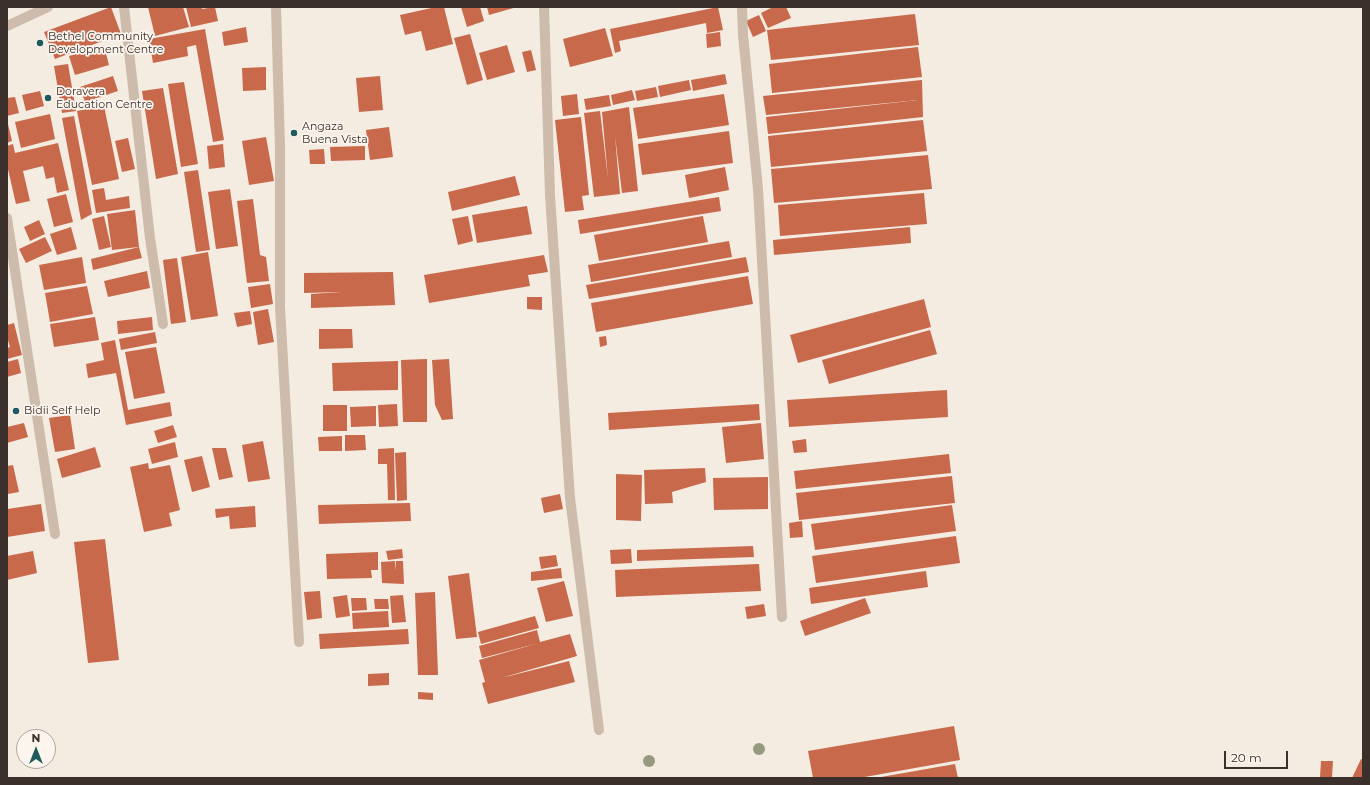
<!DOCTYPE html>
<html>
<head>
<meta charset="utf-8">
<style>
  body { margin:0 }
  #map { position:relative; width:1370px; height:785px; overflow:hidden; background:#f4ebe1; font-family:Montserrat,sans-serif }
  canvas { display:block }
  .frame { position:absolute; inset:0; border:8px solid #3b302b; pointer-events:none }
  .north { position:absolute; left:16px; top:729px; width:40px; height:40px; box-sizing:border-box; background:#fbf5ee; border:1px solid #aea6a0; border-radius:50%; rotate:0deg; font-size:11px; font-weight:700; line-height:16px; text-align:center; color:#3b302b }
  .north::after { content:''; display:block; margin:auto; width:14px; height:18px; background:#1f5a5e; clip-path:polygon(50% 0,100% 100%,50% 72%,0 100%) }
  .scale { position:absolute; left:1224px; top:751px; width:64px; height:18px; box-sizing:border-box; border:2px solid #3b302b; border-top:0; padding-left:5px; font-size:12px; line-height:14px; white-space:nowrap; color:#3b302b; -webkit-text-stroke:3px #fbf5ee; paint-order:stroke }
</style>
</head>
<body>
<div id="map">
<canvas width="1370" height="785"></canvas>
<div class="frame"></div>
<div class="north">N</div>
<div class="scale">20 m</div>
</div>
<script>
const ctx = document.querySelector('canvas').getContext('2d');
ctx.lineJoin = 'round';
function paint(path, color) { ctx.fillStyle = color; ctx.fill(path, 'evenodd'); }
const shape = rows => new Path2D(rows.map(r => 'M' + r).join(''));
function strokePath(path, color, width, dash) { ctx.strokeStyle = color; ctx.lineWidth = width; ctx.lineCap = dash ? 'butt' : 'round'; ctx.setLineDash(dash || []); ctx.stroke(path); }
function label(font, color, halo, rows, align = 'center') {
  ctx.font = font + ' Montserrat,sans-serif'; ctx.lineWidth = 3.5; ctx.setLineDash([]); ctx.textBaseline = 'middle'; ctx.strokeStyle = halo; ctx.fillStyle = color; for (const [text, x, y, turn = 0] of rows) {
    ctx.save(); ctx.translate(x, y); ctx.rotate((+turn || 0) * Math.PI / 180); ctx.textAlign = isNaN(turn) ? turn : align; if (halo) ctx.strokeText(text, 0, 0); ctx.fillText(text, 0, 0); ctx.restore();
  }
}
const building = shape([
  [111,7,121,34,55,59,44,32],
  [148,7,183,7,189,27,155,36],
  [186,7,202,7,202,9,215,7,218,21,191,27],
  [436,7,444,7,453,44,426,51,421,31,405,35,400,15],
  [461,7,480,7,484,21,467,27],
  [487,7,517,7,489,15],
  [718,7,723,30,707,33,706,23,619,41,621,51,615,53,610,29],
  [773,7,786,7,791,18,768,28,761,13],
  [915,14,919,45,771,60,767,30],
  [759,15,766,31,753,37,746,21],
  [246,27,248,42,224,46,222,32],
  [605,28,613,56,570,67,563,39],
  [205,29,224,140,213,142,196,45,187,47,188,56,153,63,149,39],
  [720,32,721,46,707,48,706,34],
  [470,34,483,80,467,85,454,38],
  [507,45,515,72,487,80,479,53],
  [104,46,109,65,75,75,69,56],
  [918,47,922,77,772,93,769,64],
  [531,50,536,70,527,72,522,52],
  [68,64,76,111,62,113,54,66],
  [266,67,266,90,243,91,242,68],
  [725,74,727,84,693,91,691,80],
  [113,76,118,91,85,102,80,87],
  [380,76,383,110,359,112,356,78],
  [689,80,691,90,660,97,658,86],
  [922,80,923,117,768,134,766,117,918,100,766,115,763,96],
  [184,82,198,164,181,167,168,84],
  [656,87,658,97,637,101,635,91],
  [163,88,178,174,156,179,142,91],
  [632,90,635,100,613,105,611,95],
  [40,91,44,106,26,111,22,95],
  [577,94,579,114,563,116,561,96],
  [724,94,729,125,638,139,633,108],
  [609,95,611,106,586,110,584,99],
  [15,97,19,113,7,116,7,98],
  [104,106,119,179,92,185,77,111],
  [629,107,638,191,622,193,615,136,620,194,594,197,584,113,600,111,608,179,602,112],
  [50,114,55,139,21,148,15,122],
  [74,116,92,214,81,220,62,118],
  [581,117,589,195,582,196,584,210,565,212,555,120],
  [7,120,12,141,7,143],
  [923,120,927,151,771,167,768,136],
  [389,127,393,157,370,160,366,130],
  [729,131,733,163,642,175,638,144],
  [266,137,274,181,249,185,242,141],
  [128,138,135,169,122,172,115,141],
  [58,143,69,190,57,193,54,177,46,179,43,166,23,171,30,201,16,204,7,165,7,146,13,144,15,153],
  [223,144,225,167,209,169,207,146],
  [365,146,365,160,331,161,330,147],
  [324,149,325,164,310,164,309,150],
  [928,155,932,189,774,203,771,169],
  [725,167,729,190,689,198,685,175],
  [198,170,210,250,196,252,184,172],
  [515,176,520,195,452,211,448,192],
  [104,188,106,200,129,196,130,208,96,213,92,190],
  [230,189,238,246,216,249,208,192],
  [924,193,927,224,780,236,778,205],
  [66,194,73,222,54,227,47,199],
  [719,197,721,211,580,234,578,220],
  [253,199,260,255,266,257,269,281,247,283,237,201],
  [527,206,532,234,477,243,472,215],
  [135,210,139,247,112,250,107,214],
  [104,216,111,247,99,250,92,219],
  [468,216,473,241,458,245,452,219],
  [703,216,708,242,599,261,594,235],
  [39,220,45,234,30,241,24,227],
  [71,227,77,249,57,255,50,234],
  [910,227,911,243,774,255,773,240],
  [45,237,52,251,26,263,19,249],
  [729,241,732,257,591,282,588,265],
  [139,247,142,258,93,270,91,259],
  [208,252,218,316,191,320,181,257],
  [544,255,548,272,528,275,530,286,429,303,424,275],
  [82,257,86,283,44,290,39,265],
  [746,257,749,272,589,299,586,285],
  [177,258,186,322,171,324,163,260],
  [147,271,150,288,108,297,104,281],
  [393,272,395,305,311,308,311,294,341,292,304,293,304,273],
  [748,276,753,304,596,332,591,303],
  [270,284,273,304,251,308,248,287],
  [87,286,93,314,50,322,45,293],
  [527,297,542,297,542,310,527,309],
  [924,299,931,327,798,363,790,335],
  [268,309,274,342,258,345,253,312],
  [250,311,252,324,237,327,234,313],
  [95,317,99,340,54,347,50,324],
  [152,317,153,330,118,334,117,321],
  [14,323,22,355,7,359,7,348,10,347,7,337,7,325],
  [319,329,352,329,353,348,319,349],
  [930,330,937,354,829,384,822,360],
  [155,332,157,343,121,350,119,339],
  [606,336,607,345,600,347,599,337],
  [115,340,128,410,170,402,172,416,126,425,116,373,88,378,86,364,104,360,101,343],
  [156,347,165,393,134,399,125,352],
  [18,359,21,373,7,377,7,362],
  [427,359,427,422,403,422,401,360],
  [449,359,453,419,442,420,435,405,432,360],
  [398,361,398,390,333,391,332,363],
  [947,390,948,417,789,427,787,400],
  [397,404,398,426,379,427,378,405],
  [759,404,760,420,609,430,608,413],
  [323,405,347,405,347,431,323,431],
  [376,406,376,426,351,427,350,407],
  [70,415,75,449,55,452,49,418],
  [24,423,28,437,7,443,7,427],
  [761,423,764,459,726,463,722,427],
  [173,425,177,437,158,443,154,431],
  [345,435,365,435,366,450,345,451],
  [342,436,342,451,319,451,318,437],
  [806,439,807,452,794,453,792,441],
  [263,441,270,479,248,482,242,445],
  [175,442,178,457,152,464,148,449],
  [95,447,101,467,62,478,57,459],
  [212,448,226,448,233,477,219,480],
  [394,448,395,500,388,500,387,464,378,464,378,449],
  [406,452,407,500,397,501,395,453],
  [949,454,951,473,796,489,794,471],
  [202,456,210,487,192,492,184,460],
  [148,463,149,469,170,465,180,510,169,513,172,526,144,532,130,467],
  [13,465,19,492,8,494,7,466],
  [705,468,706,482,672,492,673,503,645,504,644,470],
  [616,474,642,475,641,521,616,520],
  [952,476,955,503,799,520,796,493],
  [768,477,768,509,714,510,713,478],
  [560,494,563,509,544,513,541,498],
  [410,503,411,521,319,524,318,505],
  [41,504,45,531,7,537,7,509],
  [952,505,956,531,815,550,811,524],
  [255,506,256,527,230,529,229,516,216,518,215,509],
  [802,521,803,537,790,538,789,523],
  [956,536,960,563,816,583,812,556],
  [105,539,119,660,88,663,74,542],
  [753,546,754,557,637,561,637,550],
  [402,549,403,558,388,560,386,551],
  [631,549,632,563,611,564,610,550],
  [33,551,37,573,7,580,7,556],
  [378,552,378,570,371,570,372,578,327,579,326,554],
  [556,555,558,566,541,569,539,557],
  [395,561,396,571,396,561,403,561,404,584,382,583,381,562],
  [759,564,761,591,616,597,615,570],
  [561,568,562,578,531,581,531,572],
  [926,571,928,587,811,604,809,588],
  [469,573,477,637,456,639,448,576],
  [564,581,573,616,546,622,537,588],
  [320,591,322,618,307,620,304,592],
  [435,592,438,675,418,675,415,593],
  [347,595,350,616,336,618,333,597],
  [403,595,406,622,392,623,390,596],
  [351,598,366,598,367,610,352,611],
  [865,598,871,613,805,636,800,621],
  [374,599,388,599,389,609,375,609],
  [764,604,766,616,747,619,745,607],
  [388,611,389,627,353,629,352,613],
  [535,616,539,628,481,644,478,632],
  [408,629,409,644,320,649,319,634],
  [537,630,540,642,570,634,577,656,501,678,569,661,575,682,488,704,482,683,485,682,479,660,539,643,482,658,479,646],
  [389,673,389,685,368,686,368,674],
  [418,692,433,693,433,700,418,699],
  [954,726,960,760,859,778,813,778,808,751],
  [1361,759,1363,760,1363,778,1352,778],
  [1321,761,1333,761,1332,777,1320,777],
  [955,764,958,778,881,778,881,777]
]);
const minor = shape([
  [124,7,150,238,163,324],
  [276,7,280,148,280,307,299,642],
  [544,7,550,195,570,498,599,730],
  [742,7,743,35,758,189,782,617],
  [7,26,48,7],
  [7,218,55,534]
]);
const trees = [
  [759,749],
  [649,761]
];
const markers = [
  [40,43,4,"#1f5a5e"],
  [48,98,4,"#1f5a5e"],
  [294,133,4,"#1f5a5e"],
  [16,411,4,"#1f5a5e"]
];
const poiNames = [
  ["Bethel Community",48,37],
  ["Development Centre",48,50],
  ["Doravera",56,92],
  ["Education Centre",56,105],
  ["Angaza",302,127],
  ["Buena Vista",302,140],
  ["Bidii Self Help",24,411]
];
paint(building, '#c8694b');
strokePath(minor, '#cdbbac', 10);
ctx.fillStyle = '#969b7f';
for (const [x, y] of trees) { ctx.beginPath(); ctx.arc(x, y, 6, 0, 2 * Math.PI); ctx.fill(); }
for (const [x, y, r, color] of markers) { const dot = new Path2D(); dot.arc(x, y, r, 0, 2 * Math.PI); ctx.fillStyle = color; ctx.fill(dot); strokePath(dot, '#fbf5ee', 1.5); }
label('11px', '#3b302b', '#fbf5ee', poiNames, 'left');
</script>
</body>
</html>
